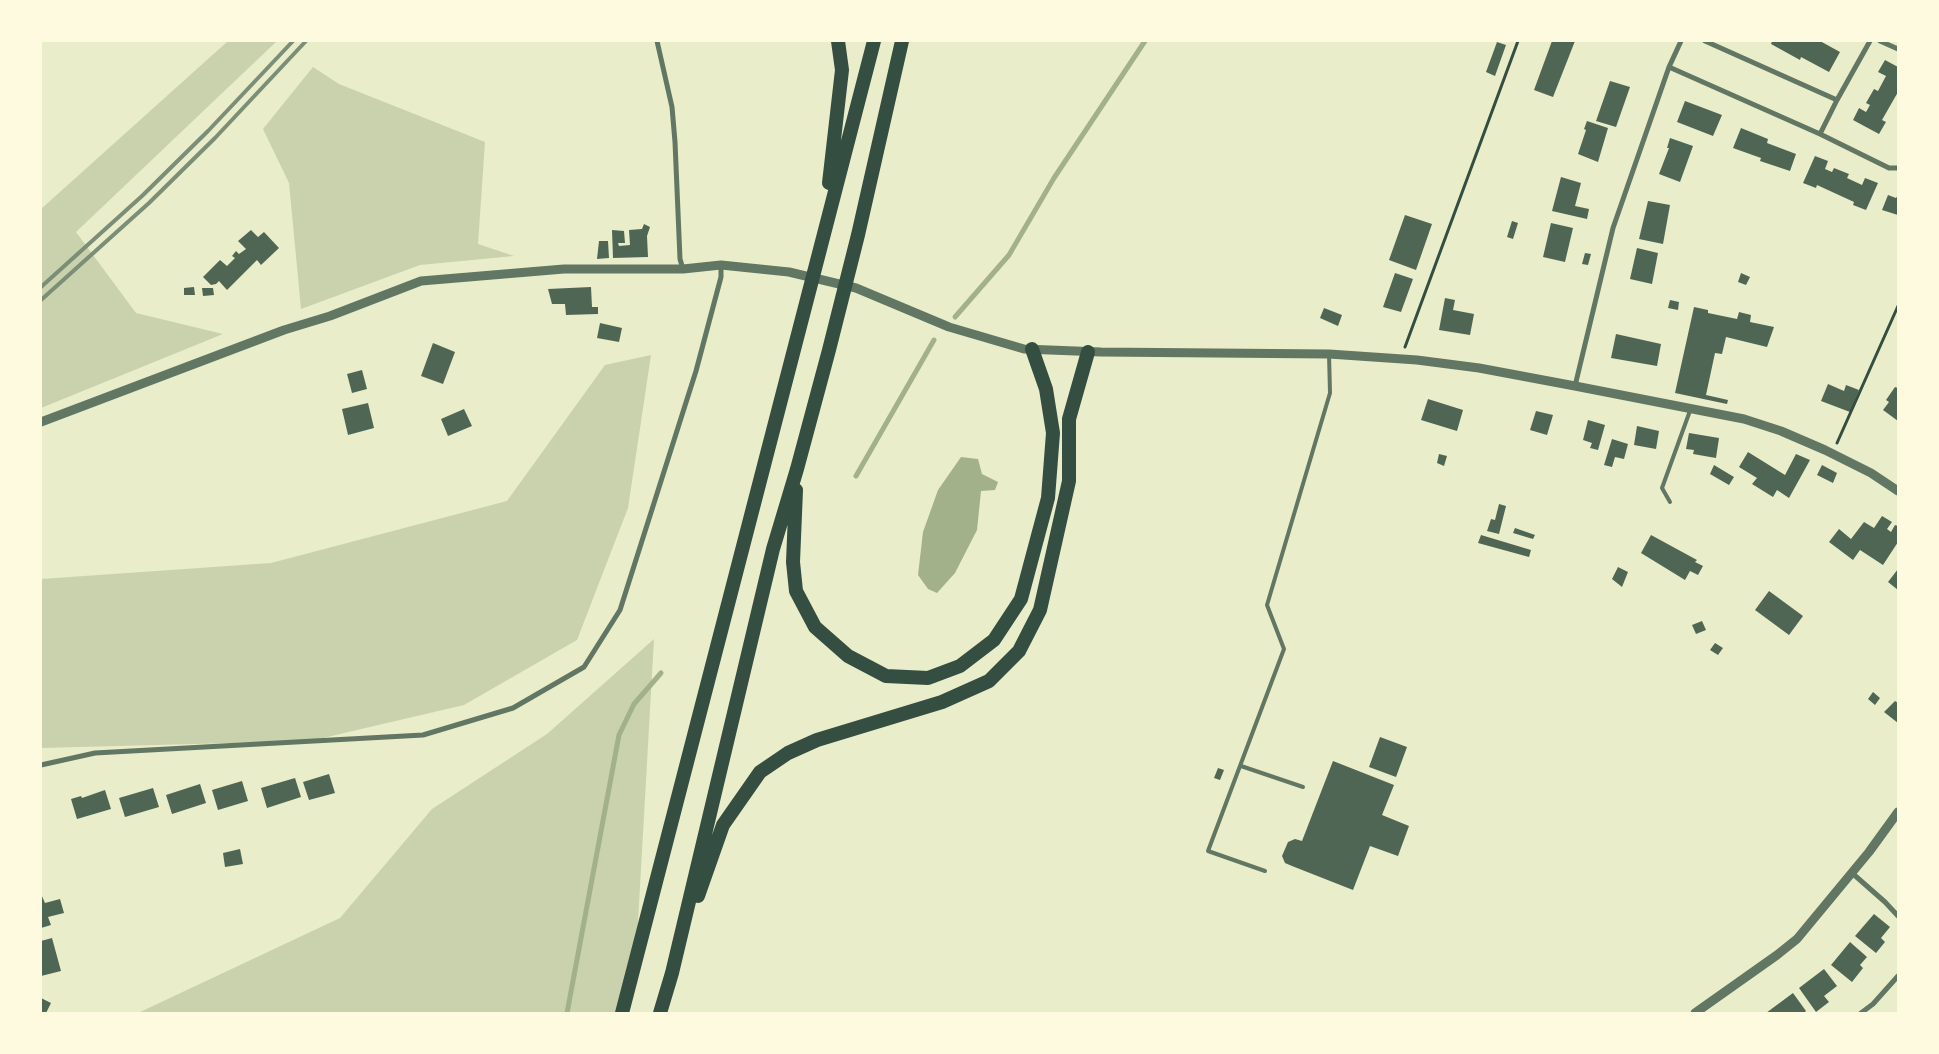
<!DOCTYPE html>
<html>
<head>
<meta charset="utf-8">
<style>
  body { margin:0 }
  #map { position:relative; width:1939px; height:1054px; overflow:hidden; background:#e9edc9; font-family:Lato,sans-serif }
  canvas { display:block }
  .frame { position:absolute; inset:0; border:42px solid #fefae0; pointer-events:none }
</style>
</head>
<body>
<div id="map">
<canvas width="1939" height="1054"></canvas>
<div class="frame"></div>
</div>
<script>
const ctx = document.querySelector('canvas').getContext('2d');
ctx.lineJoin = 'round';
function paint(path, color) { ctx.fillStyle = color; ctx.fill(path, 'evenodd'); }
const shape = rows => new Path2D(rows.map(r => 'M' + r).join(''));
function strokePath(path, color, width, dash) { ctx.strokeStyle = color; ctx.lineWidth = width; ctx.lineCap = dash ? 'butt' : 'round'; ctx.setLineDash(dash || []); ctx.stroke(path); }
const green = shape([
  [228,41,277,41,76,232,136,313,223,334,41,408,41,209],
  [313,67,339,84,485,142,478,244,514,256,420,265,301,309,289,183,263,129],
  [651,355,628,508,577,640,464,705,310,741,41,748,41,579,271,563,507,501,605,365],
  [654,639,635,975,621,1013,138,1013,340,918,432,809,547,734]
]);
const water = shape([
  [961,457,978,459,982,474,998,482,995,490,981,491,977,530,955,573,937,593,928,589,918,575,923,532,938,490]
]);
const stream = shape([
  [955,317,1009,255,1054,178,1145,41],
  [856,476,934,340],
  [567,1013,619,735,634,704,661,673]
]);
const building = shape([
  [1552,41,1575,41,1553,97,1534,90],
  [1772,41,1820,41,1840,52,1829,72,1801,57,1800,60,1771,44],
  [1497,42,1506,45,1495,76,1486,72],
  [1885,60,1898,67,1898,92,1882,120,1886,122,1879,134,1853,120,1859,108,1866,112,1870,105,1866,103,1874,89,1878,91,1886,76,1878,72],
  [1610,81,1630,87,1616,127,1596,121],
  [1685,101,1722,115,1713,136,1677,122],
  [1587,121,1608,128,1598,162,1578,154,1586,130,1584,129],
  [1741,128,1768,139,1767,143,1796,154,1790,171,1760,161,1761,158,1733,148],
  [1670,138,1693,146,1680,182,1659,174,1669,148,1667,148],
  [1815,156,1828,161,1825,169,1832,172,1834,168,1849,174,1847,178,1862,185,1865,178,1878,183,1866,210,1853,205,1854,202,1817,185,1816,188,1803,183],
  [1561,177,1581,183,1575,206,1589,209,1587,219,1552,211],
  [1888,195,1896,198,1898,195,1898,215,1882,210],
  [1648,201,1670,205,1663,244,1639,239],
  [1405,215,1432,224,1416,270,1389,260],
  [1512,221,1518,223,1513,239,1507,237],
  [1551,223,1573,228,1565,262,1543,257],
  [644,224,650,227,647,236,648,257,613,258,612,230,624,231,625,243,618,243,619,246,630,245,629,230,642,229],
  [251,230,258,237,264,232,279,248,261,265,257,260,227,290,219,281,216,284,211,285,203,277,220,260,227,266,235,258,232,256,236,251,239,254,246,249,238,241],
  [599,241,608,241,609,258,597,259],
  [1637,248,1658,253,1652,284,1630,279],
  [1585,253,1591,254,1588,265,1582,264],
  [1395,273,1413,279,1401,312,1383,307],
  [1741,273,1750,277,1746,285,1738,282],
  [194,287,195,295,184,295,184,288],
  [591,287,592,307,598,307,598,314,566,315,565,304,552,304,548,289],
  [202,288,213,288,214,295,203,296],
  [1445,298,1455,300,1453,310,1474,314,1470,335,1439,330],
  [1670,300,1679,302,1678,310,1668,308],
  [1694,307,1708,310,1708,313,1737,319,1739,312,1751,315,1750,322,1774,327,1767,347,1726,337,1722,354,1715,353,1706,395,1728,400,1727,404,1675,393],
  [1324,308,1342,315,1338,326,1320,318],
  [600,323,622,328,619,342,597,338],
  [1616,334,1661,344,1657,366,1611,358],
  [433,343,455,352,443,384,421,376],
  [362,370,367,389,352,393,347,374],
  [1828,384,1844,391,1846,385,1859,390,1850,412,1821,401],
  [1895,387,1898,388,1898,421,1883,410,1889,402,1886,400],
  [1428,399,1463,410,1457,431,1421,420],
  [368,403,374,428,348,435,342,409],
  [464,409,472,426,448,436,441,419],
  [1536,411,1553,415,1547,435,1530,430],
  [1588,420,1605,425,1598,450,1590,448,1592,443,1583,440],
  [1637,426,1659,431,1656,449,1634,445],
  [1689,433,1719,438,1716,458,1693,454,1694,450,1686,449],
  [1612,439,1628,444,1624,459,1615,457,1612,467,1604,465],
  [1748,452,1785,475,1796,454,1810,460,1789,498,1777,490,1773,497,1752,484,1757,478,1739,467],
  [1439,454,1447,456,1444,466,1437,463],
  [1714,465,1734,477,1729,485,1710,474],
  [1822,465,1837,473,1833,483,1817,475],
  [1499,504,1506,506,1499,534,1487,531,1491,519,1495,520],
  [1882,516,1892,522,1887,529,1891,532,1895,525,1898,526,1898,542,1883,565,1860,550,1853,560,1829,542,1839,529,1851,539,1864,522,1874,528],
  [1515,528,1535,535,1533,539,1513,533],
  [1481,535,1531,550,1529,557,1478,543],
  [1651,535,1697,560,1695,562,1703,566,1698,575,1690,571,1685,580,1641,553],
  [1618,567,1628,572,1622,587,1612,579],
  [1898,569,1898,590,1888,582],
  [1769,591,1803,616,1789,635,1755,610],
  [1702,621,1706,630,1696,634,1692,625],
  [1715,643,1723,648,1718,655,1710,650],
  [1873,692,1880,698,1875,705,1868,699],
  [1895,701,1898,703,1898,723,1884,712],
  [1380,737,1407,747,1396,777,1369,767],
  [1333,761,1394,785,1382,815,1409,826,1398,856,1370,846,1353,890,1292,866,1285,863,1282,856,1288,842,1295,839,1302,841],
  [1218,768,1224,770,1220,780,1214,778],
  [329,774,335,793,309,800,303,782],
  [295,778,301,797,267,808,261,788],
  [242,781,248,801,218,810,212,790],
  [200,784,206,803,172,814,166,795],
  [153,788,159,807,125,817,119,798],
  [105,790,111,809,77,819,71,799,81,796,82,798],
  [240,849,243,864,225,867,223,853],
  [41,894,45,903,60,899,64,913,48,917,51,925,41,928],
  [1874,914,1890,927,1881,938,1885,942,1876,953,1855,936],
  [52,938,61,971,41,976,41,941],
  [1850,942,1867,957,1860,965,1863,968,1852,982,1831,965],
  [1824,969,1837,986,1824,996,1829,1002,1816,1012,1799,988],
  [1793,993,1806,1011,1804,1013,1766,1013],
  [41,998,51,1003,46,1013,41,1013]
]);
const path = shape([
  [1405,347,1518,41],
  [1837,443,1898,306]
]);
const service = shape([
  [1670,502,1662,488,1691,408],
  [1241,766,1303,787],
  [1265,871,1208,851,1284,649,1267,605,1330,393,1329,354]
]);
const minor = shape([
  [657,41,672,107,675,142,680,259,683,269],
  [1705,41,1837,100],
  [1880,41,1898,49],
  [1669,67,1820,134,1889,168,1898,168],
  [1820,134,1837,100,1870,41],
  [1575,386,1613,228,1669,67,1681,41],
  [41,765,95,753,423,735,513,708,584,667,620,610,696,371,721,277,721,265],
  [1852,873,1885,902,1898,916],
  [1861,1013,1873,1004,1898,976]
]);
const tertiary = shape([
  [41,422,284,330,330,316,421,281,564,269,683,269,721,265,789,272,856,288,949,327,1024,349,1101,352,1329,354,1417,360,1479,368,1575,386,1744,419,1781,431,1825,450,1871,473,1898,491],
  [1695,1013,1777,955,1797,939,1869,852,1898,812]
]);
const trunk = shape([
  [829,183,842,70,838,41],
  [796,490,793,562,796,591,815,627,848,656,886,676,928,678,960,666,994,640,1021,599,1048,498,1053,433,1046,389,1032,349],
  [698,896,723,825,760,772,788,753,817,740,942,702,989,681,1019,651,1040,610,1069,481,1069,419,1088,352],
  [622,1013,874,41],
  [660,1013,672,973,773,549,797,469,829,350,858,235,902,41]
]);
const rail = shape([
  [41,287,142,196,208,131,293,41],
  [41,300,149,203,215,138,306,41]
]);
paint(green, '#cad2ad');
paint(water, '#a3b18a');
strokePath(stream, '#a3b18a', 5);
paint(building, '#4f6655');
strokePath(path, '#344e41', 3);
strokePath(service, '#617663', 4);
strokePath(minor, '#617663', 5);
strokePath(tertiary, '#617663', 9);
strokePath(trunk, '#344e41', 14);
strokePath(rail, '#7c8e77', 4);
</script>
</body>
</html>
